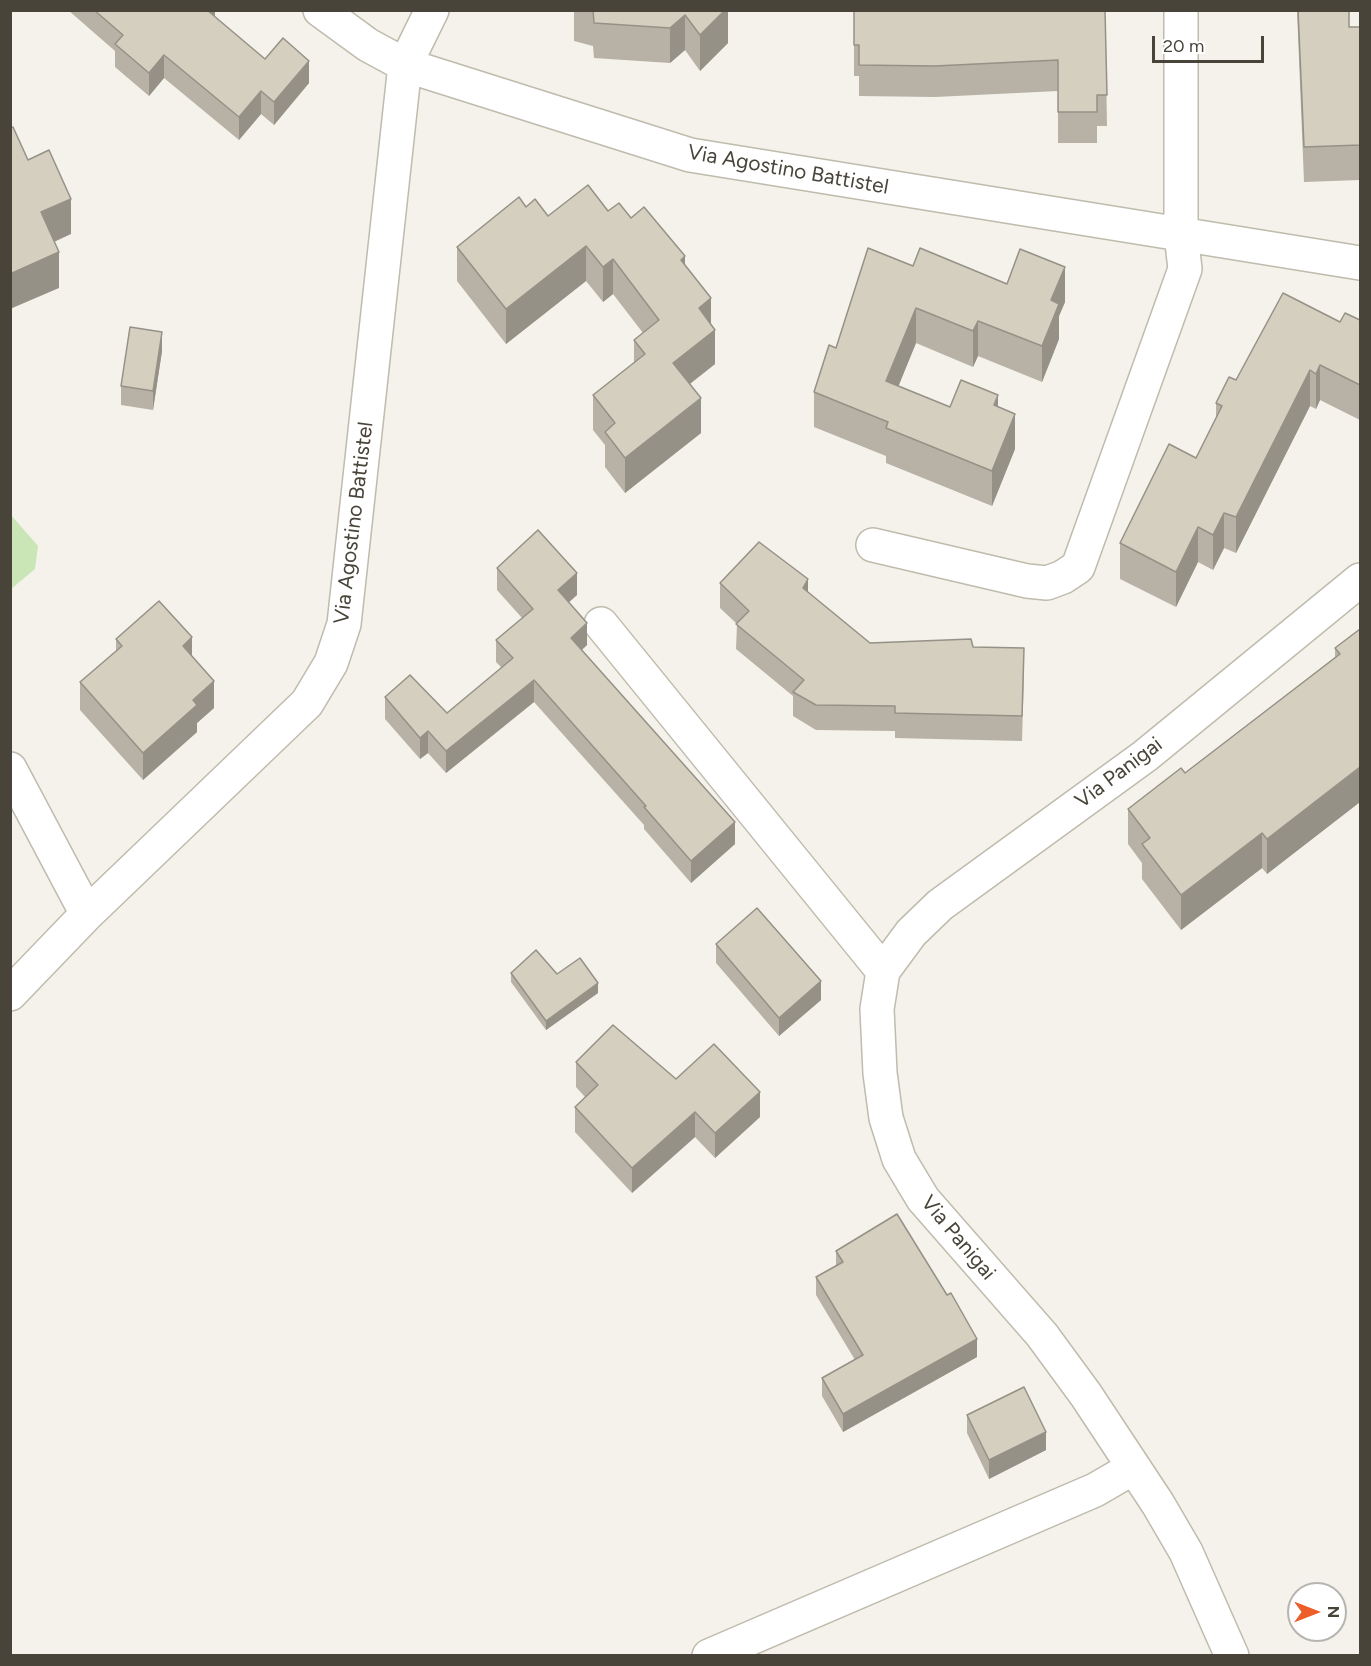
<!DOCTYPE html>
<html>
<head>
<meta charset="utf-8">
<style>
  body { margin:0 }
  #map { position:relative; width:1371px; height:1666px; overflow:hidden; background:#f4f2ea; font-family:Figtree,sans-serif }
  canvas { display:block }
  .frame { position:absolute; inset:0; border:12px solid #484439; pointer-events:none }
  .north { position:absolute; left:1287px; top:1582px; width:60px; height:60px; box-sizing:border-box; background:#fff; border:2px solid #b6b4b0; border-radius:50%; rotate:90deg; font-size:16px; font-weight:700; line-height:24px; text-align:center; color:#484439 }
  .north::after { content:''; display:block; margin:auto; width:21px; height:27px; background:#ec5d29; clip-path:polygon(50% 0,100% 100%,50% 72%,0 100%) }
  .scale { position:absolute; left:1152px; top:36px; width:112px; height:27px; box-sizing:border-box; border:3px solid #484439; border-top:0; padding-left:8px; font-size:18px; line-height:21px; white-space:nowrap; color:#484439; -webkit-text-stroke:4px #fff; paint-order:stroke }
</style>
</head>
<body>
<div id="map">
<canvas width="1371" height="1666"></canvas>
<div class="frame"></div>
<div class="north">N</div>
<div class="scale">20 m</div>
</div>
<script>
const ctx = document.querySelector('canvas').getContext('2d');
ctx.lineJoin = 'round';
function paint(path, color) { ctx.fillStyle = color; ctx.fill(path, 'evenodd'); }
const shape = rows => new Path2D(rows.map(r => 'M' + r).join(''));
function strokePath(path, color, width, dash) { ctx.strokeStyle = color; ctx.lineWidth = width; ctx.lineCap = dash ? 'butt' : 'round'; ctx.setLineDash(dash || []); ctx.stroke(path); }
function label(font, color, halo, rows, align = 'center') {
  ctx.font = font + ' Figtree,sans-serif'; ctx.lineWidth = 5; ctx.setLineDash([]); ctx.textBaseline = 'middle'; ctx.strokeStyle = halo; ctx.fillStyle = color; for (const [text, x, y, turn = 0] of rows) {
    ctx.save(); ctx.translate(x, y); ctx.rotate((+turn || 0) * Math.PI / 180); ctx.textAlign = isNaN(turn) ? turn : align; if (halo) ctx.strokeText(text, 0, 0); ctx.fillText(text, 0, 0); ctx.restore();
  }
}
const green = shape([
  [11,515,38,546,35,569,11,589]
]);
const street = shape([
  [320,10,368,45,405,65,690,155,1360,263],
  [873,545,1027,581,1047,583,1063,577,1078,567,1185,269,1181,234,1181,10],
  [601,624,883,971],
  [10,769,87,914],
  [10,994,87,914,307,703,331,663,344,624,405,65,432,10],
  [709,1656,1095,1490,1133,1468],
  [1232,1656,1186,1552,1158,1504,1086,1395,1042,1335,923,1199,899,1159,886,1118,880,1073,877,1009,883,971,911,933,940,905,1145,756,1360,580]
]);
const wall = shape([
  [68,10,215,10,215,17,265,59,309,83,274,125,261,114,239,140,164,78,149,96,115,67,115,51],
  [574,10,728,10,728,43,700,71,685,50,670,63,594,58,593,46,574,41],
  [854,10,1105,10,1107,126,1097,126,1097,143,1058,143,1058,91,935,97,859,96,859,76,854,76],
  [1297,10,1349,10,1349,27,1360,27,1360,180,1304,182],
  [526,207,548,216,608,211,631,218,685,265,711,324,715,364,690,384,701,433,625,493,605,467,605,445,593,430,593,395,634,363,634,340,643,333,613,294,603,302,586,281,506,344,457,281,457,247],
  [913,266,1007,284,1065,302,1059,316,1059,339,1042,382,978,356,973,367,916,343,898,386,950,407,998,407,1015,449,992,506,886,463,886,456,814,427,814,392,836,348],
  [1360,320,1360,420,1320,400,1316,409,1310,406,1236,553,1224,548,1213,570,1198,562,1176,607,1120,579,1120,543,1196,458,1216,419,1216,403,1236,380,1340,322],
  [162,351,153,410,121,405,121,386],
  [497,568,577,595,569,602,587,645,582,650,735,844,691,883,644,829,644,825,534,702,446,773,428,753,420,759,385,719,385,697,447,713,502,668,496,662,496,640,522,618,497,590],
  [720,583,808,592,870,643,973,647,1024,673,1022,741,895,738,895,731,816,730,793,716,793,696,736,649,737,624,720,608],
  [1360,629,1360,802,1267,874,1262,868,1181,930,1142,879,1142,863,1128,844,1128,809,1185,773,1335,657,1335,648],
  [116,639,192,656,214,708,197,723,197,732,143,780,80,710,80,682,116,652],
  [716,944,821,1000,779,1036,716,963],
  [511,973,557,974,598,993,546,1030,511,982],
  [576,1062,676,1079,760,1117,715,1158,695,1137,632,1193,575,1132,575,1107,585,1097,576,1087],
  [836,1251,977,1357,843,1432,822,1396,822,1378,855,1360,816,1295,816,1277,836,1265],
  [967,1415,1046,1450,989,1479,967,1433]
]);
const shadedWall = shape([
  [205,10,215,10,215,20],
  [715,10,728,10,728,43,700,71,700,35],
  [685,15,685,50,670,63,670,28],
  [164,55,164,78,149,96,149,73],
  [309,61,309,83,274,125,274,102],
  [261,91,261,114,239,140,239,117],
  [71,199,71,234,41,248,41,212],
  [586,246,586,281,506,344,506,309],
  [59,252,59,288,10,309,10,274],
  [685,256,685,291,681,260],
  [613,259,613,294,603,302,603,267],
  [1065,267,1065,302,1059,316,1059,339,1042,382,1042,346,1051,300],
  [711,298,711,332,699,308],
  [916,308,916,343,886,417,886,381],
  [978,321,978,356,973,367,973,331],
  [715,330,715,364,673,397,673,363],
  [162,332,162,351,153,410,153,391],
  [1320,365,1320,400,1316,409,1316,374],
  [1310,370,1310,406,1236,553,1236,517],
  [998,395,998,430,994,405],
  [701,398,701,433,625,493,625,458],
  [1015,414,1015,449,992,506,992,471],
  [1224,513,1224,548,1213,570,1213,535],
  [1198,527,1198,562,1176,607,1176,572],
  [577,573,577,595,558,612,558,590],
  [808,579,808,604,803,588],
  [587,623,587,645,571,659,571,638],
  [192,637,192,665,183,646],
  [534,680,534,702,446,773,446,751],
  [214,681,214,708,197,723,197,732,143,780,143,753,193,700],
  [428,731,428,753,420,759,420,738],
  [1360,767,1360,802,1267,874,1267,839],
  [735,822,735,844,691,883,691,861],
  [1262,833,1262,868,1181,930,1181,895],
  [821,981,821,1000,779,1036,779,1018],
  [598,983,598,993,546,1030,546,1021],
  [760,1092,760,1117,715,1158,715,1133],
  [695,1112,695,1137,632,1193,632,1168],
  [977,1339,977,1357,843,1432,843,1414],
  [1046,1432,1046,1450,989,1479,989,1460]
]);
const building = shape([
  [94,10,207,10,265,59,283,38,309,61,274,102,261,91,239,117,164,55,149,73,115,44,123,35,94,10],
  [593,10,725,10,700,35,685,15,670,28,594,23,593,10],
  [854,10,1105,10,1107,95,1097,95,1097,112,1058,112,1058,60,935,66,859,65,859,45,854,45,854,10],
  [1298,10,1349,10,1349,27,1360,27,1360,145,1304,147,1298,10],
  [13,127,28,160,49,150,71,199,41,212,59,252,10,274,10,128,13,127],
  [588,185,608,211,619,203,631,218,644,207,685,256,681,260,711,298,699,308,715,330,673,363,701,398,625,458,605,432,615,423,593,395,645,354,634,340,659,320,613,259,603,267,586,246,506,309,457,247,519,197,526,207,535,199,548,216,588,185],
  [868,248,913,266,920,248,1007,284,1020,249,1065,267,1051,300,1059,304,1042,346,978,321,973,331,916,308,886,381,950,407,961,380,998,395,994,405,1015,414,992,471,886,428,888,422,814,392,829,345,836,348,868,248],
  [1283,293,1340,322,1345,313,1360,320,1360,385,1320,365,1316,374,1310,370,1236,517,1224,513,1213,535,1198,527,1176,572,1120,543,1169,444,1196,458,1222,406,1216,403,1229,377,1236,380,1283,293],
  [130,327,162,332,153,391,121,386,130,327],
  [538,530,577,573,558,590,587,623,571,638,735,822,691,861,644,807,646,806,534,680,446,751,428,731,420,738,385,697,410,675,447,713,513,658,496,640,533,609,497,568,538,530],
  [759,542,808,579,803,588,870,643,971,639,973,647,1024,648,1022,716,895,713,895,706,816,705,793,692,804,680,736,624,749,611,720,583,759,542],
  [159,601,192,637,183,646,214,681,193,700,197,705,143,753,80,682,122,646,116,639,159,601],
  [1360,629,1360,767,1267,839,1262,833,1181,895,1142,844,1150,838,1128,809,1181,768,1185,773,1340,654,1335,648,1360,629],
  [757,908,821,981,779,1018,716,944,757,908],
  [536,950,557,974,580,958,598,983,546,1021,511,973,536,950],
  [613,1025,676,1079,714,1044,760,1092,715,1133,695,1112,632,1168,575,1107,598,1085,576,1062,613,1025],
  [897,1214,947,1295,951,1293,977,1339,843,1414,822,1378,863,1355,816,1277,843,1262,836,1251,897,1214],
  [1024,1387,1046,1432,989,1460,967,1415,1024,1387]
]);
const streetNames = [
  ["Via Agostino Battistel",788,170,10],
  ["Via Agostino Battistel",354,523,-83],
  ["Via Panigai",1119,773,-37],
  ["Via Panigai",958,1238,50]
];
paint(green, '#cae5b6');
strokePath(street, '#bfbbad', 36);
strokePath(street, '#fff', 33);
paint(wall, '#b7b2a5');
paint(shadedWall, '#959186');
paint(building, '#d5cfc0');
strokePath(building, '#959186', 1.5);
label('21px', '#484439', '#fff', streetNames);
</script>
</body>
</html>
